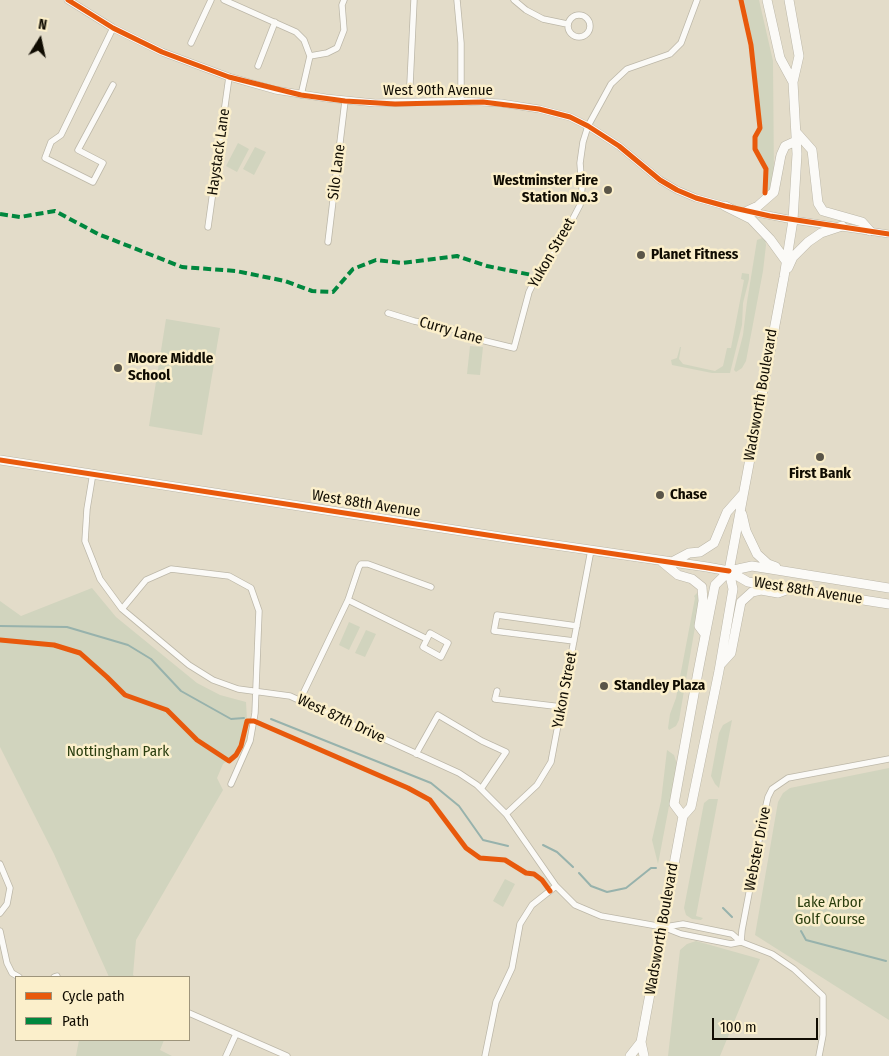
<!DOCTYPE html>
<html>
<head>
<meta charset="utf-8">
<style>
  body { margin:0 }
  #map { position:relative; width:889px; height:1056px; overflow:hidden; background:#e3dcc9; font-family:"Fira Sans Condensed",sans-serif }
  canvas { display:block }
  .legend { position:absolute; left:15px; top:976px; width:175px; height:65px; box-sizing:border-box; background:#fbefcb; border:1px solid #9d947b; margin:0; padding:6px 9px; list-style:none; font-size:15px; color:#100c02 }
  .legend li { display:flex; align-items:center; gap:10px; height:25px }
  .legend b { width:25px; border:1px solid #9d947b }
  .north { position:absolute; left:15px; top:15px; width:50px; height:50px; -webkit-text-stroke:4px #fbefcb; paint-order:stroke; rotate:10deg; font-size:14px; font-weight:700; line-height:20px; text-align:center; color:#100c02 }
  .north::after { content:''; display:block; margin:auto; width:18px; height:22px; background:#100c02; clip-path:polygon(50% 0,100% 100%,50% 72%,0 100%) }
  .scale { position:absolute; left:712px; top:1018px; width:106px; height:22px; box-sizing:border-box; border:2px solid #100c02; border-top:0; padding-left:6px; font-size:15px; line-height:18px; white-space:nowrap; color:#100c02; -webkit-text-stroke:4px #fbefcb; paint-order:stroke }
</style>
</head>
<body>
<div id="map">
<canvas width="889" height="1056"></canvas>
<ul class="legend">
<li><b style="height:6px;background:#e8590c"></b>Cycle path</li>
<li><b style="height:6px;background:#00873e"></b>Path</li>
</ul>
<div class="north">N</div>
<div class="scale">100 m</div>
</div>
<script>
const ctx = document.querySelector('canvas').getContext('2d');
ctx.lineJoin = 'round';
function paint(path, color) { ctx.fillStyle = color; ctx.fill(path, 'evenodd'); }
const shape = rows => new Path2D(rows.map(r => 'M' + r).join(''));
function strokePath(path, color, width, dash) { ctx.strokeStyle = color; ctx.lineWidth = width; ctx.lineCap = dash ? 'butt' : 'round'; ctx.setLineDash(dash || []); ctx.stroke(path); }
function label(font, color, halo, rows, align = 'center') {
  ctx.font = font + ' "Fira Sans Condensed",sans-serif'; ctx.lineWidth = 5; ctx.setLineDash([]); ctx.textBaseline = 'middle'; ctx.strokeStyle = halo; ctx.fillStyle = color; for (const [text, x, y, turn = 0] of rows) {
    ctx.save(); ctx.translate(x, y); ctx.rotate((+turn || 0) * Math.PI / 180); ctx.textAlign = isNaN(turn) ? turn : align; if (halo) ctx.strokeText(text, 0, 0); ctx.fillText(text, 0, 0); ctx.restore();
  }
}
const green = shape([
  [744,0,759,0,773,61,774,181,769,191,767,191,767,168,757,149,757,138,762,129,761,123,753,44],
  [238,143,249,149,237,172,226,166],
  [255,147,266,152,254,175,243,169],
  [762,238,765,239,766,245,763,271,746,361,742,368,736,372,734,370,743,335,747,302,757,240],
  [742,273,749,274,749,279,743,303,742,325,730,373,712,373,672,365,671,360,677,358,680,347,681,347,679,359,683,364,715,371,723,366,727,348,731,348,744,280,741,279],
  [166,319,220,328,202,435,149,426],
  [470,346,483,347,480,375,467,374],
  [92,588,116,617,197,683,220,695,246,702,247,721,241,746,236,755,223,764,217,778,223,790,136,940,133,975,135,977,109,977,54,854,0,747,0,601,21,616],
  [697,593,699,604,679,720,676,726,669,730,668,728,670,714,676,698,695,598,694,596],
  [349,622,360,627,349,650,339,645],
  [366,630,376,634,365,657,355,653],
  [732,720,719,788,715,784,711,776,719,733,723,725],
  [667,750,674,755,677,764,658,864,652,840,661,801],
  [889,768,889,1020,755,935,778,802,783,793,790,788],
  [709,799,718,799,696,916,703,918,701,920,692,919,686,915,684,908,704,803],
  [505,879,515,884,503,907,493,901],
  [696,941,760,959,720,1056,668,1056,680,950,687,944],
  [79,1040,164,1040,160,1050,172,1056,76,1056]
]);
const stream = shape([
  [0,626,67,627,128,645,151,659,181,691,231,719,244,718],
  [271,719,431,783,459,806,483,840,508,846],
  [543,845,557,852,573,867],
  [579,873,591,886,607,892,626,888,651,868,656,868],
  [723,908,732,917],
  [801,931,806,940,886,961]
]);
const minor = shape([
  [224,0,296,32,304,40,310,56],
  [457,0,461,43,461,101],
  [514,0,526,10,543,19,567,24],
  '568 26a11 11 0 1 1 22 0a11 11 0 1 1-22 0Z',
  [191,43,211,0],
  [310,56,327,53,337,48,344,30,342,5,344,0],
  [258,66,275,22],
  [410,84,414,0],
  [113,85,78,150,103,163,93,182,45,158,51,142,61,135,113,28],
  [301,95,310,56],
  [208,227,229,77],
  [328,242,345,101],
  [388,313,414,321,453,329,477,339,514,348,529,292,537,276,558,247,580,205,582,188,580,163,583,142,588,126,611,84,627,69,670,54,681,43,697,0],
  [93,473,87,509,85,541,100,579,122,609,189,665,213,680,238,689,290,696,459,773,477,785,506,814,556,886,575,905,601,916,663,927,681,934,731,944,741,942],
  [348,600,427,639,430,633,448,643,441,657,423,647,427,639],
  [122,609,146,580,171,569,229,576,251,588,259,611,255,713,250,741,231,784],
  [574,641,494,631,497,615,577,626],
  [497,691,495,699,562,707],
  [300,700,348,600,359,567,361,564,368,564,431,587],
  [416,754,438,715,482,741,506,752,481,789],
  [506,814,537,785,551,762,591,550],
  [0,864,10,888,7,904,0,913],
  [665,927,683,924,732,934,741,942,772,954,794,969,823,996,823,1035,819,1056],
  [0,931,7,963,12,973,19,977],
  [741,942,742,930,764,814,768,797,772,789,788,778,889,759],
  [54,977,57,976],
  [189,1013,287,1056],
  [226,1056,236,1034],
  [485,1056,496,1002,512,968,520,924,532,905,556,886]
]);
const tertiary = shape([
  [68,0,113,28,162,52,229,77,275,90,326,98,375,103,461,101,501,103,539,109,570,117,588,126,619,146,660,180,677,190,696,198,729,207],
  [747,211,793,220,889,234]
]);
const primary = shape([
  [767,0,780,58,793,82],
  [796,132,812,150,818,203,823,211,862,222,870,231],
  [725,206,751,219,770,239,786,261],
  [747,211,758,206,774,192,781,155,785,146,796,141],
  [788,268,793,257,808,242,821,233,842,226],
  [0,460,507,538,707,567,729,571,748,582,889,604],
  [742,514,746,531,757,554,768,564,776,567],
  [661,561,678,575,692,579,702,587,703,601,699,626,705,634],
  [672,562,689,553,700,552,714,543,727,512,743,494],
  [729,571,752,566,889,588],
  [721,664,731,653,741,602,752,592,761,590,778,593,789,589],
  [683,816,674,804,698,672,715,585,729,571],
  [630,1056,641,1042],
  [644,1056,641,1042,683,816,691,807,719,671,733,589,729,571,784,277,793,220,797,154,793,82,799,56,789,0]
]);
const quiet = shape([
  [0,214,20,217,55,211,98,234,182,267,236,271,285,281,312,291,333,292,353,269,376,260,402,263,457,256,487,266,537,276]
]);
const cycleway = shape([
  [68,0,113,28,162,52,229,77,301,95,345,101,395,104,483,102,539,109,570,117,588,126,619,146,660,180,677,190,696,198,725,206,770,216,889,234],
  [741,0,751,45,760,128,755,137,755,149,766,169,765,193],
  [0,460,507,538,729,571],
  [0,640,54,645,80,653,107,677,125,695,167,710,197,740,229,761,236,755,241,746,247,721,254,721,408,788,430,800,466,848,480,858,505,860,526,873,534,874,542,880,550,891]
]);
const markers = [
  [608,190,5,"#5a5548"],
  [641,255,5,"#5a5548"],
  [118,368,5,"#5a5548"],
  [820,457,5,"#5a5548"],
  [660,495,5,"#5a5548"],
  [604,686,5,"#5a5548"]
];
const streetNames = [
  ["West 90th Avenue",438,91],
  ["Haystack Lane",219,152,-82],
  ["Silo Lane",337,172,-83],
  ["Yukon Street",552,253,-60],
  ["Curry Lane",451,331,16],
  ["Wadsworth Boulevard",761,395,-80],
  ["West 88th Avenue",366,504,9],
  ["West 88th Avenue",808,591,9],
  ["Yukon Street",565,690,-79],
  ["West 87th Drive",341,719,25],
  ["Webster Drive",758,849,-79],
  ["Wadsworth Boulevard",662,929,-80]
];
const poiNames = [
  ["Westminster Fire",598,181,"right"],
  ["Station No.3",598,198,"right"],
  ["Planet Fitness",651,255],
  ["Moore Middle",128,359],
  ["School",128,376],
  ["First Bank",820,474,"center"],
  ["Chase",670,495],
  ["Standley Plaza",614,686]
];
const parkNames = [
  ["Nottingham Park",118,752],
  ["Lake Arbor",830,903],
  ["Golf Course",830,920]
];
paint(green, '#d1d4be');
strokePath(stream, '#97b2ac', 2);
strokePath(minor, '#bcb7a8', 7);
strokePath(tertiary, '#bcb7a8', 8);
strokePath(primary, '#bcb7a8', 10);
strokePath(minor, '#fbfaf7', 5.5);
strokePath(tertiary, '#fbfaf7', 7);
strokePath(primary, '#fbfaf7', 9);
strokePath(quiet, '#00873e', 4, [8, 4]);
strokePath(cycleway, '#e8590c', 5);
for (const [x, y, r, color] of markers) { const dot = new Path2D(); dot.arc(x, y, r, 0, 2 * Math.PI); ctx.fillStyle = color; ctx.fill(dot); strokePath(dot, '#fbefcb', 2); }
label('15px', '#100c02', '#fbefcb', streetNames);
label('bold 15px', '#100c02', '#fbefcb', poiNames, 'left');
label('15px', '#2b3e0f', '#fbefcb', parkNames);
</script>
</body>
</html>
